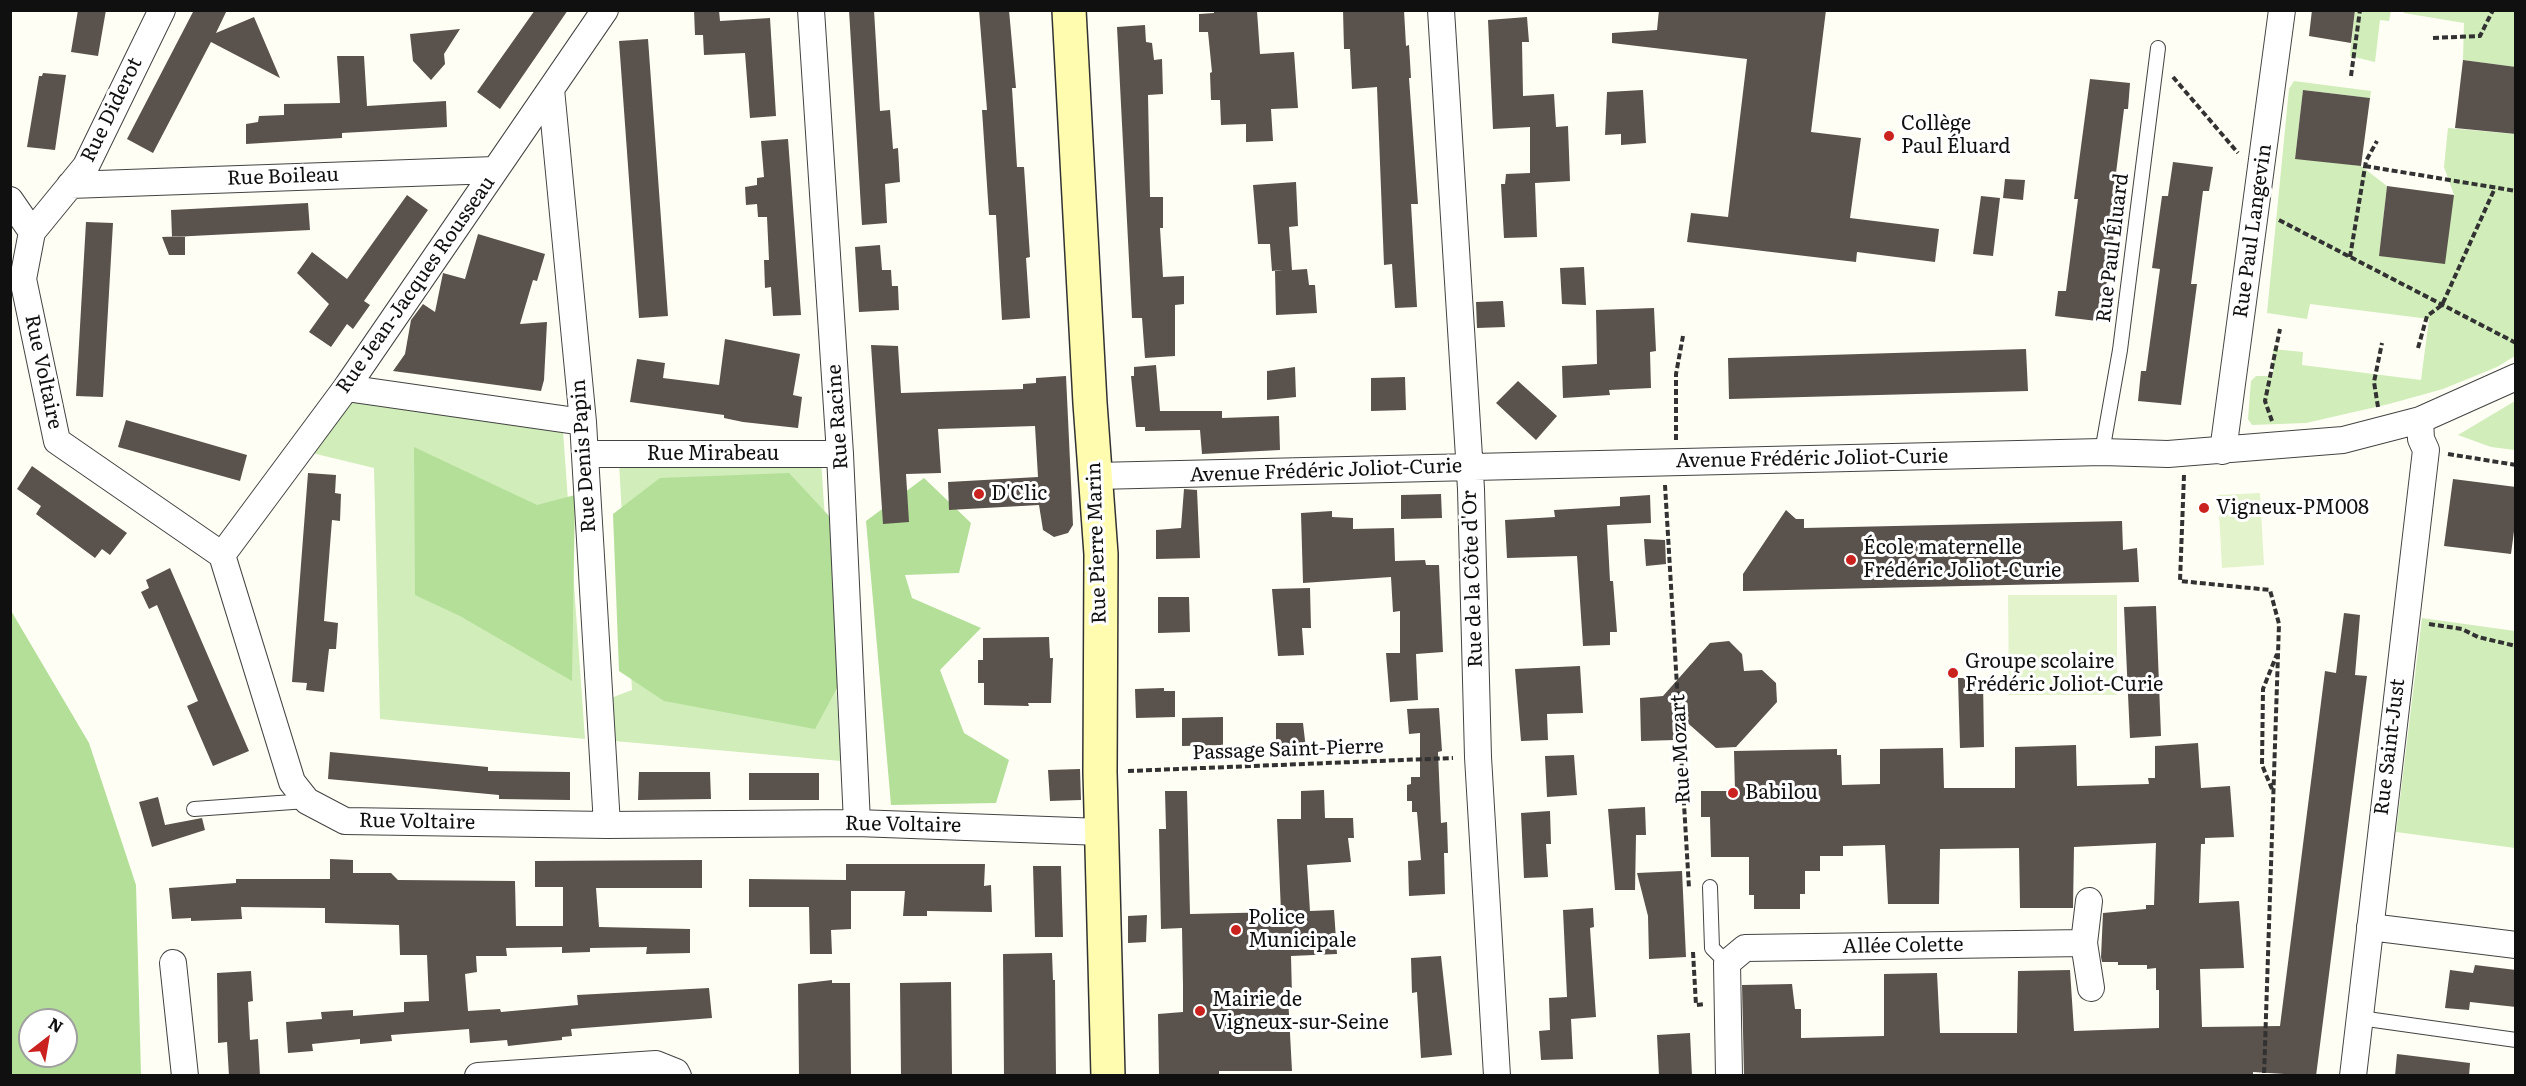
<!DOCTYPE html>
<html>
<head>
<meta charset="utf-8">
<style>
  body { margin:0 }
  #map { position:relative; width:2526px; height:1086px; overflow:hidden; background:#fffef4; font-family:Literata,serif }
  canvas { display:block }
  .frame { position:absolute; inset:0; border:12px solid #101010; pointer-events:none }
  .north { position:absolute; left:18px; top:1008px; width:60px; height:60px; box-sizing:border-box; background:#fff; border:2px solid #9f9f9f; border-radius:50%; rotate:31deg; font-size:16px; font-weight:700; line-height:24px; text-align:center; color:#101010 }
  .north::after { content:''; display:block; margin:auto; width:21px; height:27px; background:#ca221e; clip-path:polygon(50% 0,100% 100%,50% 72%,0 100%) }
</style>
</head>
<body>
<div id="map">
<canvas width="2526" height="1086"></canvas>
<div class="frame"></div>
<div class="north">N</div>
</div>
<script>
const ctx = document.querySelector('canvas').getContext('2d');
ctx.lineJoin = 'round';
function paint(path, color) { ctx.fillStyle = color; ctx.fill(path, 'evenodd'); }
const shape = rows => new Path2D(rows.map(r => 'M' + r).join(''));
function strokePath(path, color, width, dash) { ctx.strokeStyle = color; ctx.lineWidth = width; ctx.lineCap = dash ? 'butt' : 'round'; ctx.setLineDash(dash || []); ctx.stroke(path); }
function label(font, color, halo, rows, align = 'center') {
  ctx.font = font + ' Literata,serif'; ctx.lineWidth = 6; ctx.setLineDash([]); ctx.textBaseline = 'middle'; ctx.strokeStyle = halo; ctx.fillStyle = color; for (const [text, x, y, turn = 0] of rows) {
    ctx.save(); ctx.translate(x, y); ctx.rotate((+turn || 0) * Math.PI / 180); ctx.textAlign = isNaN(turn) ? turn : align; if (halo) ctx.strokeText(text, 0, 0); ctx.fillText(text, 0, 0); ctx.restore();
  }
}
const green = shape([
  [2404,10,2515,11,2515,67,2463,60,2464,23,2404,13],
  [2355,11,2391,11,2389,21,2380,20,2375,62,2350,56],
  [2294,81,2371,91,2370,98,2303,90,2295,158,2361,166,2387,186,2379,256,2454,195,2444,167,2448,128,2515,134,2515,356,2497,367,2443,389,2389,404,2306,423,2252,425,2248,419,2251,381,2256,376,2273,376,2273,349,2303,352,2302,365,2421,380,2429,319,2310,304,2307,319,2267,313,2289,89],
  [349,401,563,431,585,739,380,719,374,468,312,453],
  [2515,401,2515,450,2491,447,2458,435],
  [821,459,841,761,614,741,611,698,632,690,619,463],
  [2422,618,2515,631,2515,848,2396,832]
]);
const forest = shape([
  [414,447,537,505,575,495,572,681,460,616,415,595],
  [789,473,829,516,843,677,815,729,664,701,619,671,613,514,660,478],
  [924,478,971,523,959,573,905,575,912,598,981,628,940,670,964,733,1009,760,996,803,891,805,866,521],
  [10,609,89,743,136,885,141,1075,11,1075],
  [30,1020,66,1020,66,1056,30,1056]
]);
const pitch = shape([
  [2260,493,2264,565,2222,568,2218,495],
  [2008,595,2117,595,2117,695,2009,695]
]);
const building = shape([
  [78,10,106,10,98,56,71,52],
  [194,10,227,10,216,33,254,17,280,78,211,42,153,153,127,139],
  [535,10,568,10,500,109,477,92],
  [694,10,719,10,720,21,770,18,776,116,750,118,745,53,704,55,703,35,695,35],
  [849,10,874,10,880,111,890,110,893,149,898,148,900,182,885,184,887,223,862,225],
  [979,10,1009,10,1016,88,1012,88,1017,167,1024,167,1030,257,1026,258,1030,318,1002,320,996,215,989,215,982,110,987,110],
  [1214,10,1257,11,1260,54,1294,52,1298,108,1271,109,1273,141,1246,142,1246,124,1221,125,1220,100,1211,100,1210,73,1212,72,1208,32,1199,32,1199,14,1214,13],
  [1343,10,1404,10,1406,46,1409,45,1411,78,1409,78,1418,204,1411,204,1417,307,1395,308,1392,264,1384,265,1377,87,1352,89,1350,49,1344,49],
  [1659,10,1826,10,1811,132,1861,138,1850,218,1939,229,1935,262,1857,252,1856,262,1687,242,1691,213,1728,217,1747,59,1612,43,1612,33,1657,30],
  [2312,10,2355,10,2351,43,2309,36],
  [1527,17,1529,42,1522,42,1523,96,1554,94,1556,127,1568,126,1570,181,1535,183,1537,237,1504,238,1501,184,1505,184,1506,174,1530,173,1530,127,1493,129,1488,20],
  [1145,25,1146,42,1152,43,1154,60,1162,59,1163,94,1148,95,1150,197,1163,197,1163,228,1160,228,1163,277,1184,276,1184,304,1175,305,1175,356,1145,358,1142,318,1132,318,1117,27],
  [460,29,444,54,445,64,431,80,413,61,410,34],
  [648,39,668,316,639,318,619,41],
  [337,56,364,56,367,106,446,101,447,127,342,133,342,138,246,144,246,124,258,122,259,116,284,115,284,104,340,103],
  [2463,60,2516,67,2516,134,2455,128],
  [43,73,66,75,55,150,27,147,39,76,42,76],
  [2090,79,2130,83,2128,109,2124,109,2111,213,2116,214,2110,269,2097,321,2055,316,2058,291,2066,291,2078,199,2074,199],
  [1643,90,1646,143,1621,145,1621,134,1605,135,1607,92],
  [2303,90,2370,98,2361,166,2295,159],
  [788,139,801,315,773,316,771,287,765,288,764,260,769,260,767,217,758,217,757,204,746,205,745,187,757,185,757,178,764,177,761,141],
  [2173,162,2213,167,2209,191,2203,191,2191,284,2197,284,2181,405,2138,401,2141,371,2146,371,2160,269,2152,268,2162,196,2168,196],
  [2005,179,2025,180,2023,200,2003,198],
  [1296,182,1298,226,1289,227,1292,270,1307,269,1309,285,1315,285,1317,313,1276,315,1275,271,1282,270,1272,271,1270,244,1258,244,1253,185],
  [2387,186,2454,195,2445,264,2379,256],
  [407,195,428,210,364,301,370,305,353,329,347,324,331,347,309,332,329,304,297,273,312,252,347,279],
  [1981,196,2000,198,1993,256,1973,254],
  [308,203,310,230,172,237,171,210],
  [86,222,113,223,103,397,76,396],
  [478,234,545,254,537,281,533,280,520,324,547,322,544,380,541,391,393,371,405,354,411,320,423,304,435,312,443,273,465,279],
  [185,236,185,255,169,255,162,237],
  [880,245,882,270,891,270,892,286,898,286,899,310,859,312,855,247],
  [1584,267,1586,305,1562,304,1560,268],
  [1503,301,1505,327,1477,328,1476,302],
  [1654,308,1656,351,1650,352,1651,388,1609,390,1610,395,1563,398,1562,366,1597,364,1596,310],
  [725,339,800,354,793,395,802,397,798,428,743,422,724,418,724,415,630,402,637,359,665,363,663,378,719,385],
  [871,345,898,346,901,393,1023,389,1023,384,1036,383,1036,378,1066,376,1073,525,1068,533,1054,537,1043,530,1039,505,949,510,948,482,1038,477,1035,426,938,429,941,473,906,474,909,522,883,524],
  [2026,349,2028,391,1729,399,1728,358],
  [1156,365,1160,411,1222,411,1222,418,1279,416,1280,450,1202,454,1200,430,1145,431,1145,427,1136,427,1131,376,1134,376,1134,367],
  [1295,367,1296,397,1267,400,1267,371],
  [1405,377,1406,410,1371,411,1371,378],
  [1518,381,1557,416,1536,440,1496,403],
  [126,420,247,455,240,481,118,447],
  [32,466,127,533,110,555,102,549,95,558,36,514,41,506,17,489],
  [308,473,336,475,335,493,341,494,340,521,332,520,324,621,338,623,336,649,329,649,324,692,306,690,307,683,292,682],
  [2453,479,2516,487,2516,516,2511,554,2444,546],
  [1184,489,1197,490,1200,558,1156,559,1156,530,1181,528],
  [1441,494,1442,518,1401,519,1401,495],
  [1650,495,1651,523,1607,525,1610,581,1613,581,1617,632,1610,632,1610,645,1583,646,1577,556,1507,558,1505,520,1555,517,1554,510,1620,506,1620,497],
  [1786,510,1796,519,1804,519,1804,528,2122,521,2123,550,2137,548,2139,582,1743,591,1743,574],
  [1332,511,1332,517,1353,518,1353,529,1394,528,1395,561,1425,560,1426,565,1439,565,1443,652,1416,654,1418,700,1390,702,1386,653,1400,653,1400,611,1393,612,1391,577,1303,583,1301,513],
  [1644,539,1665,540,1666,564,1646,566],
  [170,568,249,751,213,766,187,706,198,701,157,605,149,609,141,592,149,588,146,580],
  [1310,588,1311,628,1302,628,1304,655,1278,656,1272,589],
  [1158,597,1189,597,1190,632,1158,633],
  [2156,606,2161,736,2130,738,2124,607],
  [2344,613,2360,615,2355,675,2367,676,2316,1076,2253,1072,2253,1076,1744,1076,1742,985,1792,984,1795,1009,1801,1009,1801,1038,1884,1036,1884,974,1937,973,1940,1033,2017,1033,2018,971,2070,970,2074,1031,2159,1028,2159,990,2156,990,2156,968,2147,969,2147,965,2118,965,2118,962,2102,962,2101,957,2103,913,2146,909,2146,905,2154,905,2156,843,2074,847,2073,908,2020,908,2019,848,1940,849,1939,904,1888,904,1885,845,1843,846,1843,856,1820,856,1820,871,1805,871,1805,894,1800,894,1800,909,1754,909,1754,895,1749,895,1749,857,1711,857,1710,817,1701,817,1701,791,1735,791,1734,751,1837,749,1837,755,1841,755,1842,785,1880,784,1880,749,1943,748,1944,788,2015,788,2015,747,2076,745,2077,786,2149,784,2148,778,2155,778,2155,746,2198,743,2201,788,2230,786,2234,837,2205,838,2205,844,2201,844,2199,903,2239,901,2244,968,2200,969,2202,1027,2280,1026,2325,671,2336,673],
  [1049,637,1050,658,1053,658,1051,703,1028,703,1029,706,984,705,984,683,978,683,978,660,983,660,983,638],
  [1729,641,1742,654,1744,671,1762,670,1776,683,1777,702,1736,747,1716,748,1674,711,1675,740,1641,741,1640,698,1663,696,1710,643],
  [1580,666,1583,713,1547,714,1548,740,1521,741,1515,669],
  [1958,678,1983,678,1984,747,1960,748],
  [1164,688,1164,691,1175,691,1175,717,1136,718,1135,689],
  [1439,708,1442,751,1438,752,1441,823,1447,822,1448,853,1444,853,1445,894,1409,896,1408,861,1421,860,1417,812,1412,812,1412,801,1407,801,1407,785,1411,784,1411,777,1420,777,1420,733,1409,734,1407,709],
  [1223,717,1223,745,1182,746,1182,718],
  [1276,723,1303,723,1307,758,1276,758],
  [330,752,488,767,488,771,570,772,570,800,499,799,499,795,328,779],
  [1574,755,1577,795,1547,797,1545,756],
  [1080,769,1081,800,1050,801,1048,770],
  [639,772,710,772,711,799,638,800],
  [749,773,819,773,819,800,749,800],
  [1324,790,1325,818,1353,818,1354,838,1348,838,1351,862,1307,865,1310,911,1334,910,1337,954,1291,956,1292,996,1288,996,1292,1071,1219,1071,1219,1076,1159,1076,1158,1014,1183,1012,1183,986,1182,928,1161,929,1159,829,1166,829,1165,791,1187,791,1190,914,1281,912,1277,819,1301,819,1301,791],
  [158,797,165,825,202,818,205,830,152,847,139,802],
  [1645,807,1646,835,1636,835,1635,890,1615,890,1608,809],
  [1550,811,1551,844,1546,844,1548,877,1524,878,1521,813],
  [330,859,353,860,353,873,391,873,398,880,515,881,516,926,563,926,563,887,535,887,535,861,702,860,702,888,596,888,599,927,690,929,690,953,646,954,647,947,590,948,590,952,562,953,562,947,506,948,507,956,476,956,477,972,465,974,468,1011,500,1009,501,1012,578,1005,577,995,709,988,712,1018,571,1029,572,1036,562,1037,562,1040,508,1046,507,1040,470,1043,469,1029,391,1035,392,1041,360,1044,360,1039,312,1044,313,1051,288,1053,286,1022,322,1019,321,1012,353,1010,353,1016,404,1012,404,1002,429,1001,427,955,400,955,399,925,325,923,325,908,241,907,242,919,191,921,191,918,172,919,169,888,236,883,236,879,330,879],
  [846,864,985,864,984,886,991,885,992,912,927,911,927,916,903,916,905,891,851,891,851,929,831,930,832,954,810,954,809,907,749,907,749,879,846,880],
  [1033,866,1061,866,1063,937,1035,937],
  [1682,871,1686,957,1649,959,1648,916,1637,873],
  [1593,908,1594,927,1590,928,1596,1017,1571,1019,1573,1059,1541,1060,1539,1031,1550,1030,1549,998,1567,997,1563,910],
  [1147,915,1146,942,1128,943,1128,916],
  [1052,953,1053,980,1055,980,1056,1076,1004,1076,1003,954],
  [1441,956,1452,1055,1421,1058,1417,992,1412,993,1411,958],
  [2475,965,2516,970,2516,1007,2470,1002,2469,1010,2445,1008,2450,970,2473,973],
  [251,971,253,1001,248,1002,250,1040,258,1039,260,1076,229,1076,227,1042,218,1043,217,973],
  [832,980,832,983,850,983,851,1076,799,1076,798,984],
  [951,982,952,1076,901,1076,900,983],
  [1690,1033,1692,1076,1659,1076,1657,1035],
  [2397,1054,2470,1063,2469,1076,2395,1076]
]);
const path = shape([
  [2433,38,2480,36,2493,10],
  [2351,76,2360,10],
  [2173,77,2238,153],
  [2365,166,2516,191],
  [2279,220,2516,343],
  [2350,257,2366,161,2377,141],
  [2418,348,2427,316,2442,305,2495,188],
  [2378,407,2374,382,2382,343],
  [2272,421,2265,401,2280,329],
  [1676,440,1676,374,1683,336],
  [2448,454,2516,465],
  [2184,475,2180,581,2270,590,2279,624,2264,1076],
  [1665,485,1689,888],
  [2429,624,2462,629,2478,637,2516,646],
  [1128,771,1453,758],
  [2272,789,2262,765,2263,689,2277,654],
  [1693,952,1696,1005,1705,1004]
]);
const lane = shape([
  [2102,452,2120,350,2158,48],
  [194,809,307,801],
  [1710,887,1712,948,1727,963],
  [2360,1018,2516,1040]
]);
const street = shape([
  [811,10,840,454,857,823],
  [1441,10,1471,489,1478,757,1497,1076],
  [551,89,583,422,607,825],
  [70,185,495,170],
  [10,200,32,232,23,279,57,441,222,555,292,782,307,801,345,821,607,825,857,823,1102,832],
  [32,232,86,166,162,10],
  [346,388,583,422],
  [2223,451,2282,10],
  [585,454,840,454],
  [1096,476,2102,452,2168,454,2343,440,2420,420,2516,377],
  [222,555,346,388,605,10],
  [2089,901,2084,943,2091,988],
  [2370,927,2516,945],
  [173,963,185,1076],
  [478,1076,656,1064,676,1072,678,1076],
  [1729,1076,1727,963,1745,948,2084,943],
  [2353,1076,2426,450,2421,439,2420,420]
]);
const secondary = shape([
  [1069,10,1090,403,1101,554,1100,772,1108,1076]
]);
const markers = [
  [1889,136,6,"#ca221e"],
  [979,494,6,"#ca221e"],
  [2204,508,6,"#ca221e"],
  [1851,560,6,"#ca221e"],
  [1953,673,6,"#ca221e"],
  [1733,793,6,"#ca221e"],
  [1236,930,6,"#ca221e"],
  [1200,1011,6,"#ca221e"]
];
const streetNames = [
  ["Rue Diderot",112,110,-64],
  ["Rue Boileau",283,177,-2],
  ["Rue Paul Langevin",2253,231,-82],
  ["Rue Paul Éluard",2113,248,-83],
  ["Rue Jean-Jacques Rousseau",416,285,-55],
  ["Rue Voltaire",43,372,78],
  ["Rue Racine",838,417,-94],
  ["Rue Mirabeau",713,454],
  ["Rue Denis Papin",584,456,-94],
  ["Avenue Frédéric Joliot-Curie",1812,459,-1],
  ["Avenue Frédéric Joliot-Curie",1326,471,-2],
  ["Rue Pierre Marin",1097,543,-92],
  ["Rue de la Côte d'Or",1473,579,-92],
  ["Rue Saint-Just",2390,747,-83],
  ["Rue Mozart",1681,749,-93],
  ["Passage Saint-Pierre",1288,750,-2],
  ["Rue Voltaire",417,822,1],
  ["Rue Voltaire",903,825,1],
  ["Allée Colette",1903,946,-1]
];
const poiNames = [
  ["Collège",1901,124],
  ["Paul Éluard",1901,147],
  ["D'Clic",991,494],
  ["Vigneux-PM008",2216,508],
  ["École maternelle",1863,548],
  ["Frédéric Joliot-Curie",1863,571],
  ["Groupe scolaire",1965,662],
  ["Frédéric Joliot-Curie",1965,685],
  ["Babilou",1745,793],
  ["Police",1248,918],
  ["Municipale",1248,941],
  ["Mairie de",1212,1000],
  ["Vigneux-sur-Seine",1212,1023]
];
paint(green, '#d1edba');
paint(forest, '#b3df98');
paint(pitch, '#e3f3cc');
paint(building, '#5a524c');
strokePath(lane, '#434343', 16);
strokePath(street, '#434343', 28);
strokePath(secondary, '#323232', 36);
strokePath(path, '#323232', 4, [6, 3]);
strokePath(lane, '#fff', 14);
strokePath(street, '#fff', 26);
strokePath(secondary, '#fffcaf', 33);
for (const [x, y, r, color] of markers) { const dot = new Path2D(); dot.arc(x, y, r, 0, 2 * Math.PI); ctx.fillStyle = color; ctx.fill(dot); strokePath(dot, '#fff', 2); }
label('20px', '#101010', '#fff', streetNames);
label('20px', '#101010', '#fff', poiNames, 'left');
</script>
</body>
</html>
